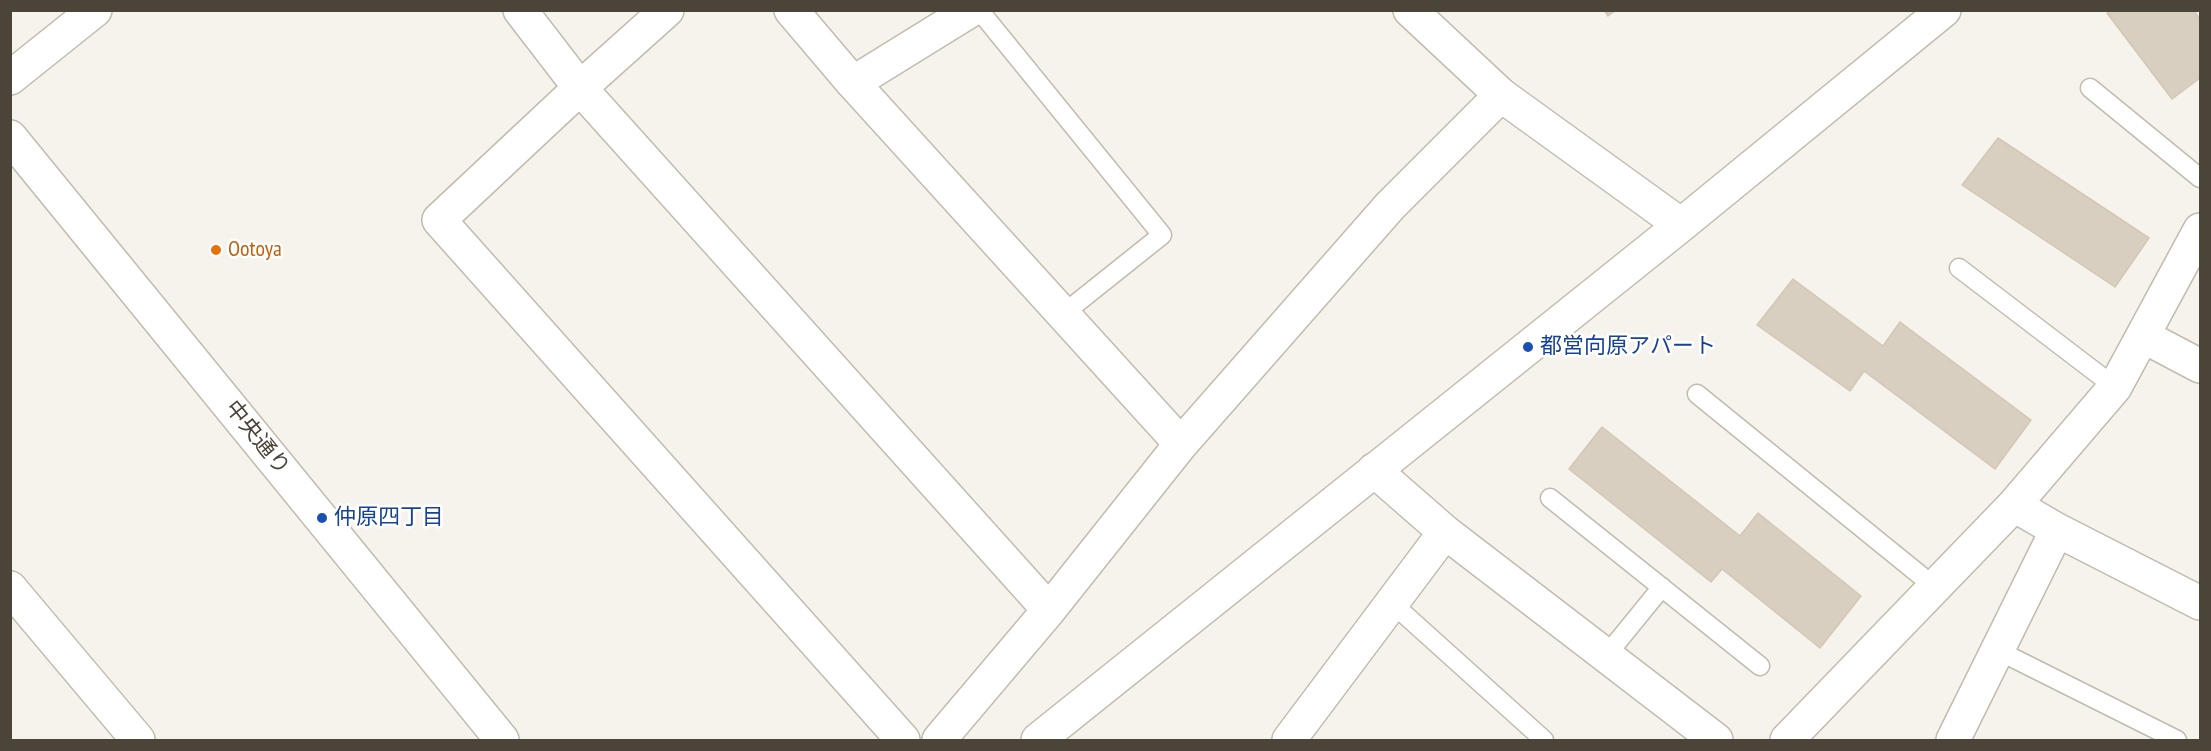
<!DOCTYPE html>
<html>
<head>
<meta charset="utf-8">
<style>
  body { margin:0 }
  #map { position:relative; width:2211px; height:751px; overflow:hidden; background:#f6f3ec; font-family:"PT Sans Narrow",sans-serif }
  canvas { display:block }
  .frame { position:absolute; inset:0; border:12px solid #4b4439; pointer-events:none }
</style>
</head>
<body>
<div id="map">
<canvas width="2211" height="751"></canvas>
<div class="frame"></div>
</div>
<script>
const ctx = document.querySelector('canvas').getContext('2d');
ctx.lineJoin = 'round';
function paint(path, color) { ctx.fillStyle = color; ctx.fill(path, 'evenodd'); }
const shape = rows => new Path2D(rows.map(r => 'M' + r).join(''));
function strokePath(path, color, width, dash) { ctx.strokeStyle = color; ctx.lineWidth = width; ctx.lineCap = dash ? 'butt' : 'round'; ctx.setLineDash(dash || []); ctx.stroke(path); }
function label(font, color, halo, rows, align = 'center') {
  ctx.font = font + ' "PT Sans Narrow","Noto Sans JP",sans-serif'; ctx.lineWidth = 5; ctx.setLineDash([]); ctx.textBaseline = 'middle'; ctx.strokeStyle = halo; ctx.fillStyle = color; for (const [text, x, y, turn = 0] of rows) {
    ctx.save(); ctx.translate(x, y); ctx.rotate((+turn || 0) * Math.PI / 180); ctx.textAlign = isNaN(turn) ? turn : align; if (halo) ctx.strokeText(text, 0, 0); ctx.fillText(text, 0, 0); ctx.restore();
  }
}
const building = shape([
  [1604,10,1616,10,1608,16,1604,10],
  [2111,10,2194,10,2200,20,2200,78,2172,99,2107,13,2111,10],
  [1998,138,2149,238,2115,287,1962,185,1998,138],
  [1793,279,1883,346,1900,322,2031,420,1995,469,1864,371,1850,391,1757,325,1793,279],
  [1602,427,1740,536,1758,513,1861,596,1820,648,1722,569,1711,582,1569,469,1602,427]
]);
const service = shape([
  [979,10,1162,235,1063,314],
  [2090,88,2200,178],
  [1959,268,2115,387],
  [1697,394,1936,588],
  [1550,498,1760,666],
  [1393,604,1544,740],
  [1997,650,2177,740],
  [1605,657,1662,587]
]);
const minor = shape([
  [520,10,580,88,1049,610],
  [667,10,580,88,439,220,903,740],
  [791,10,853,83,1181,444],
  [10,78,95,10],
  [853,83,971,10],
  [2143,336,2200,366],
  [1374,470,1445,532,1716,740],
  [2014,505,2057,530,2200,603],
  [10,588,138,740],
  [939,740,1049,610,1181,444,1390,206,1501,95],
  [1289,740,1445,532],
  [1787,740,2014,505,2115,387,2200,230],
  [1953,740,2057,530]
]);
const tertiary = shape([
  [1410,10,1501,95,1681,225],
  [10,137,502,740],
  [1038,740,1681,225,1944,10]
]);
const markers = [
  [216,250,6,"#e8710a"],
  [1528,347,6,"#1a4fb4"],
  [322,518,6,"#1a4fb4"]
];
const foodNames = [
  ["Ootoya",228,250]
];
const transitNames = [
  ["都営向原アパート",1540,347],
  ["仲原四丁目",334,518]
];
const streetNames = [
  ["中央通り",257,438,51]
];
paint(building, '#d8cfc1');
strokePath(building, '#d3c7b4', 1.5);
strokePath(service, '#c2bbae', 21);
strokePath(minor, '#c2bbae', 36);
strokePath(tertiary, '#c2bbae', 36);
strokePath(service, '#fff', 18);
strokePath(minor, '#fff', 33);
strokePath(tertiary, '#fff', 33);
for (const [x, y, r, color] of markers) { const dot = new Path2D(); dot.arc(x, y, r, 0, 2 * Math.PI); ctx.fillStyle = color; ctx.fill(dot); strokePath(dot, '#fff', 2); }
label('22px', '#c56008', '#fff', foodNames, 'left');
label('22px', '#164399', '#fff', transitNames, 'left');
label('22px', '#4b4439', '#fff', streetNames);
</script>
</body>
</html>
